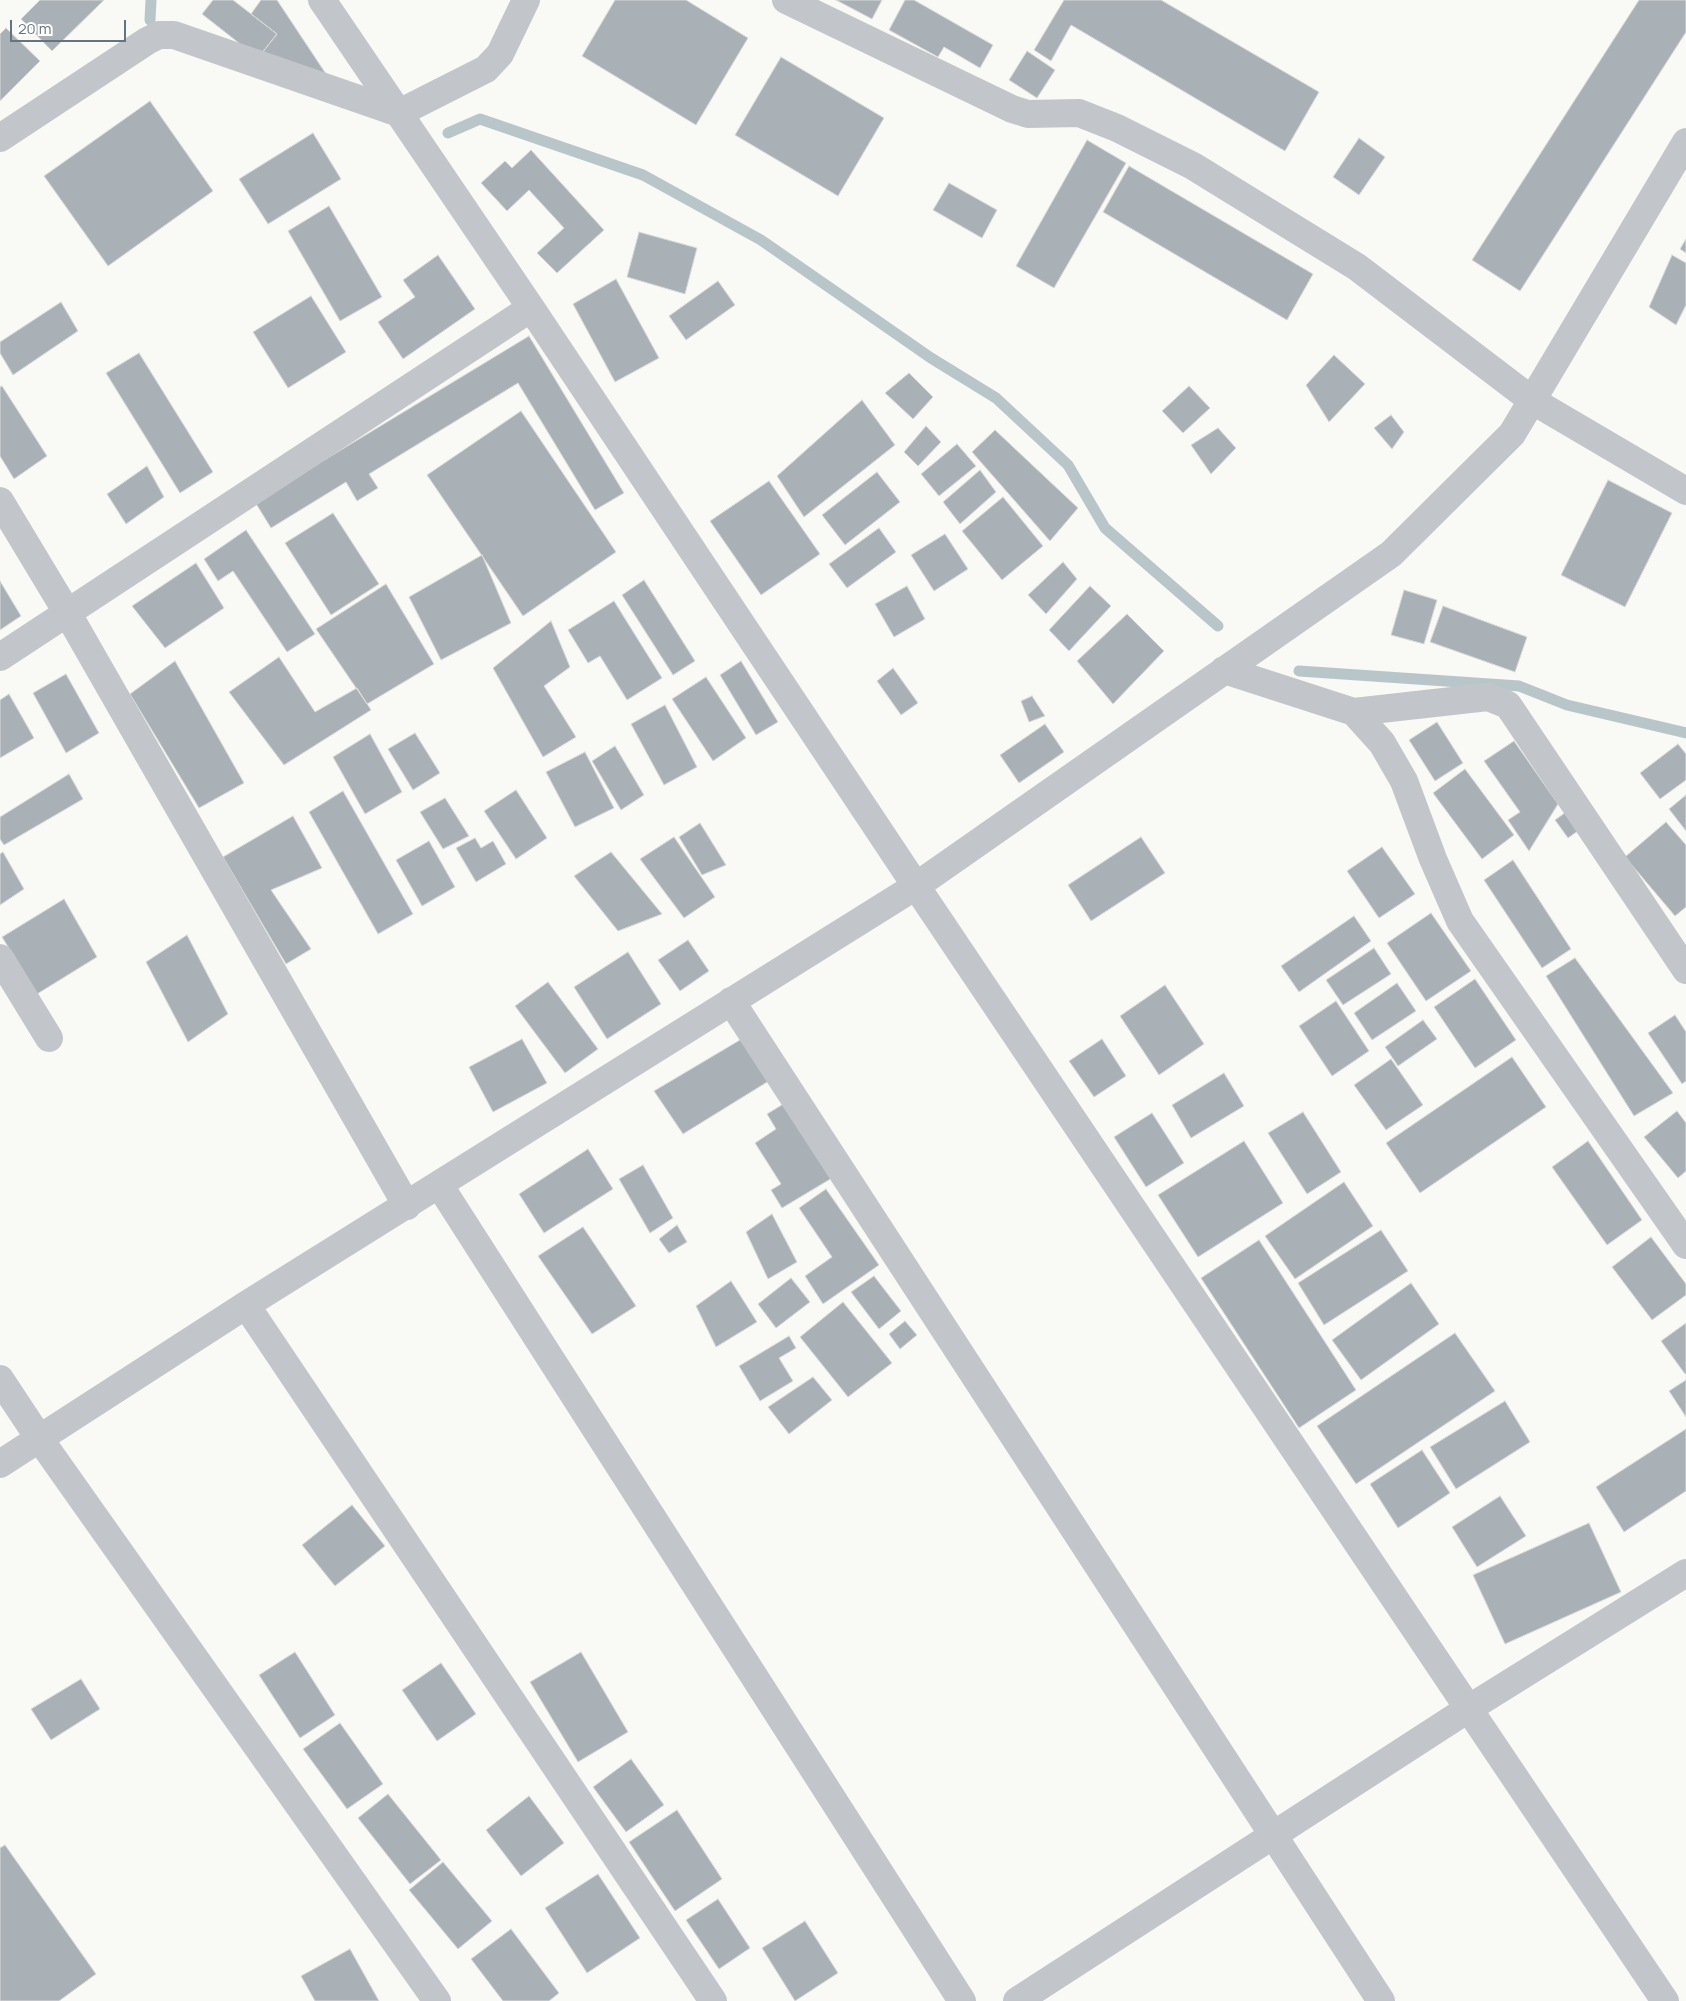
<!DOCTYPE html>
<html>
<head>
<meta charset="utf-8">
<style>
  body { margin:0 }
  #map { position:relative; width:1686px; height:2001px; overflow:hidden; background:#f9f9f6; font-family:Manrope,sans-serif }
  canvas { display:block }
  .scale { position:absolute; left:10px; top:20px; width:116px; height:22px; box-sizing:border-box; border:2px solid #647581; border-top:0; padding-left:6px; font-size:15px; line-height:18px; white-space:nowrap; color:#647581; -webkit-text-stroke:4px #fff; paint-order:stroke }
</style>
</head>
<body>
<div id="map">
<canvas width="1686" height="2001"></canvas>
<div class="scale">20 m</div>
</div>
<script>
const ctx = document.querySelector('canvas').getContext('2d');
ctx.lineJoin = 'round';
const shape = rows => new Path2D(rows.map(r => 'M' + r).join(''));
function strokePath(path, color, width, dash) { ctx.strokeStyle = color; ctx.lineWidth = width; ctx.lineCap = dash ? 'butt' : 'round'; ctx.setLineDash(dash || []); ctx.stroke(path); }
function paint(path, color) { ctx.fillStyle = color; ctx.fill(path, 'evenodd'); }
const stream = shape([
  [150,20,151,0],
  [448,133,480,119,643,175,761,240,931,358,996,398,1068,465,1105,528,1218,626],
  [1299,671,1519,686,1567,705,1686,733]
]);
const building = shape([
  [40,0,104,0,52,51,21,19,40,0],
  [213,0,233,0,277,34,258,58,202,14,213,0],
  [261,0,277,0,334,86,258,58,277,34,251,14,261,0],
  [615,0,686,0,748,38,696,125,582,56,615,0],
  [836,0,882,0,872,19,836,0],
  [905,0,914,0,993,45,980,68,944,47,938,57,889,30,905,0],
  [1064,0,1161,0,1319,92,1285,151,1071,25,1051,61,1034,50,1064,0],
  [1639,0,1686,0,1686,32,1520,291,1472,260,1639,0],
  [6,28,40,61,0,101,0,34,6,28],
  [1027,51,1055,70,1037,98,1009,80,1027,51],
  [781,57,884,118,838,196,735,135,781,57],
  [150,101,213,191,108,266,44,176,150,101],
  [313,133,341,179,268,224,239,179,313,133],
  [1359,138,1385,157,1359,195,1333,177,1359,138],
  [1087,140,1126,163,1054,288,1016,266,1087,140],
  [531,150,604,230,557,273,537,253,564,228,529,190,507,211,481,183,505,161,512,168,531,150],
  [1129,166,1313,274,1287,320,1103,212,1129,166],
  [949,183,997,210,982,238,933,210,949,183],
  [329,206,382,297,340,321,288,231,329,206],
  [639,232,697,248,685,294,627,277,639,232],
  [1686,239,1686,253,1680,249,1686,239],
  [438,255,475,309,403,359,378,322,415,297,403,280,438,255],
  [1672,255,1686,263,1686,305,1676,325,1649,307,1672,255],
  [616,279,659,358,615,382,573,304,616,279],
  [718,281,735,305,686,340,669,316,718,281],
  [311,296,346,352,288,388,253,332,311,296],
  [61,302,78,331,13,375,0,353,0,342,61,302],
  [529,336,624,493,595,510,518,383,369,474,378,488,357,501,346,482,271,528,255,502,529,336],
  [139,353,213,472,180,493,106,373,139,353],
  [1334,355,1365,384,1329,422,1306,385,1334,355],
  [909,373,933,397,913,419,885,393,909,373],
  [2,386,47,456,14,479,0,456,0,387,2,386],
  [1189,386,1210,408,1183,433,1162,411,1189,386],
  [862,400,895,445,804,517,777,476,862,400],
  [521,411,616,552,523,616,427,475,521,411],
  [1391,415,1404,432,1392,449,1374,428,1391,415],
  [926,426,941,442,918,466,904,452,926,426],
  [1218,428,1236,448,1211,474,1191,445,1218,428],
  [995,430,1078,508,1050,541,972,452,995,430],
  [957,444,976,466,939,496,921,474,957,444],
  [147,466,164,497,126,524,107,494,147,466],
  [980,470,996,492,960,524,943,502,980,470],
  [877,472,900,502,845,545,822,515,877,472],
  [1608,480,1672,513,1625,607,1561,575,1608,480],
  [769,481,820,554,761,595,710,521,769,481],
  [1003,497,1043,546,1002,580,962,531,1003,497],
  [333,513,379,584,331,615,285,543,333,513],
  [879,528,896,552,847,588,829,564,879,528],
  [246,530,315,634,287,652,233,571,218,581,204,559,246,530],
  [945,534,968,569,934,591,911,555,945,534],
  [482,555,511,623,441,660,409,597,482,555],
  [1063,562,1077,579,1046,614,1028,595,1063,562],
  [196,563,224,608,165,648,132,606,196,563],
  [644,580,695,661,673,675,622,595,644,580],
  [0,581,21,616,0,630,0,581],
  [386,584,434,664,367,704,316,629,386,584],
  [907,586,925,619,894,637,875,604,907,586],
  [1090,586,1111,606,1069,651,1049,630,1090,586],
  [1404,590,1437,600,1424,644,1391,635,1404,590],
  [614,601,662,678,627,700,600,656,588,663,568,630,614,601],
  [1443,606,1527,637,1515,672,1430,642,1443,606],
  [1127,614,1164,651,1113,704,1077,661,1127,614],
  [551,621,570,667,544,686,576,737,543,757,493,668,551,621],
  [279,657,315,712,357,688,371,710,284,765,229,692,279,657],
  [175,661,244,783,199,808,130,694,175,661],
  [741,661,778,722,756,735,720,675,741,661],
  [893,668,918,703,901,715,877,681,893,668],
  [66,674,99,733,66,753,33,693,66,674],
  [706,677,746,738,713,761,672,699,706,677],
  [9,694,34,738,0,758,0,700,9,694],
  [1032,696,1045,716,1029,722,1021,701,1032,696],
  [665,705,697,767,664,785,631,724,665,705],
  [1437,722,1463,763,1435,781,1409,740,1437,722],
  [1045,724,1064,752,1019,783,1000,755,1045,724],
  [415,733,440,773,413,790,388,749,415,733],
  [370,734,402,792,365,814,333,757,370,734],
  [1514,741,1558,804,1529,851,1508,820,1520,812,1484,761,1514,741],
  [1678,744,1686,754,1686,780,1660,799,1640,773,1678,744],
  [615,746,644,795,621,810,592,761,615,746],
  [585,752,614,808,575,827,546,772,585,752],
  [1465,769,1514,835,1482,859,1433,793,1465,769],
  [69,774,83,799,4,845,0,839,0,817,69,774],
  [516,790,547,838,516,859,484,811,516,790],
  [343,791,413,914,378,934,309,812,343,791],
  [1686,795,1686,831,1669,809,1686,795],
  [445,798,469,836,443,849,420,812,445,798],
  [1569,810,1582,828,1568,838,1555,820,1569,810],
  [293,816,322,868,271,890,311,949,286,964,223,857,293,816],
  [1666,822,1686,845,1686,907,1675,916,1625,857,1666,822],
  [700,823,726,865,702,875,679,837,700,823],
  [674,837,715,897,684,918,640,859,674,837],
  [1141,837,1165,873,1091,921,1068,885,1141,837],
  [475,838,481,848,493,841,506,864,476,882,456,848,475,838],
  [429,841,455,887,422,906,396,860,429,841],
  [1382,847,1415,894,1379,918,1347,871,1382,847],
  [3,852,24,889,0,905,0,854,3,852],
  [611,852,662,914,618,931,574,876,611,852],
  [1513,860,1571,949,1542,968,1484,880,1513,860],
  [64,899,97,957,37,994,2,937,64,899],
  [1431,913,1471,971,1426,1001,1387,943,1431,913],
  [1354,916,1371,941,1299,992,1281,966,1354,916],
  [187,935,228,1014,188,1042,146,962,187,935],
  [688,940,709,971,680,991,658,960,688,940],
  [1374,948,1391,974,1343,1005,1326,980,1374,948],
  [628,952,661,1004,607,1039,574,987,628,952],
  [1575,958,1673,1093,1634,1116,1546,976,1575,958],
  [1475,979,1516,1040,1475,1068,1434,1007,1475,979],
  [548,982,598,1049,565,1073,515,1006,548,982],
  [1397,983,1416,1011,1372,1040,1354,1013,1397,983],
  [1165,985,1204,1044,1159,1075,1120,1016,1165,985],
  [1336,1001,1369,1051,1332,1076,1299,1026,1336,1001],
  [1675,1015,1686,1032,1686,1081,1682,1084,1648,1033,1675,1015],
  [1423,1020,1437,1039,1398,1066,1385,1047,1423,1020],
  [745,1037,772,1079,683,1134,654,1091,745,1037],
  [522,1039,547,1083,493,1112,469,1067,522,1039],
  [1102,1039,1126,1076,1094,1097,1069,1061,1102,1039],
  [1512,1057,1546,1107,1420,1193,1386,1143,1512,1057],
  [1391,1059,1423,1105,1386,1130,1354,1085,1391,1059],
  [1224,1073,1244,1106,1191,1138,1172,1105,1224,1073],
  [785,1103,832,1178,782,1208,771,1190,781,1184,755,1143,776,1129,767,1114,785,1103],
  [1677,1111,1686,1123,1686,1171,1678,1178,1644,1137,1677,1111],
  [1303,1112,1341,1172,1307,1194,1268,1133,1303,1112],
  [1152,1113,1184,1163,1146,1187,1114,1137,1152,1113],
  [1244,1141,1283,1203,1198,1257,1158,1195,1244,1141],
  [1588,1141,1642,1220,1607,1245,1552,1167,1588,1141],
  [588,1149,613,1189,544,1233,519,1194,588,1149],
  [643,1165,673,1218,650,1233,619,1179,643,1165],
  [1344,1182,1373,1226,1295,1279,1265,1236,1344,1182],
  [826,1189,879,1265,823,1304,805,1276,832,1257,799,1208,826,1189],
  [772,1214,797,1262,768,1279,746,1232,772,1214],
  [677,1225,687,1242,669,1253,659,1239,677,1225],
  [583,1227,636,1306,592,1334,538,1256,583,1227],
  [1381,1230,1408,1271,1324,1325,1298,1283,1381,1230],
  [1651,1237,1686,1284,1686,1295,1652,1320,1612,1267,1651,1237],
  [1259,1240,1356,1390,1299,1428,1201,1278,1259,1240],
  [874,1276,901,1311,879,1329,851,1292,874,1276],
  [791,1278,810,1302,776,1328,758,1304,791,1278],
  [731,1281,757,1322,716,1347,696,1306,731,1281],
  [1411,1283,1439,1324,1361,1380,1332,1340,1411,1283],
  [843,1302,892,1363,848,1397,800,1337,843,1302],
  [905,1321,917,1335,900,1349,889,1334,905,1321],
  [1686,1323,1686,1374,1685,1374,1661,1341,1686,1323],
  [1455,1333,1495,1391,1356,1484,1317,1426,1455,1333],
  [789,1336,796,1348,779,1358,793,1381,760,1401,739,1366,789,1336],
  [813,1377,832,1400,789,1434,768,1407,813,1377],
  [1686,1380,1686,1417,1669,1391,1686,1380],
  [1505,1401,1530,1442,1456,1489,1430,1447,1505,1401],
  [1686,1429,1686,1491,1624,1532,1596,1487,1686,1429],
  [1422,1450,1450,1493,1398,1528,1370,1484,1422,1450],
  [1500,1496,1526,1536,1477,1567,1452,1527,1500,1496],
  [352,1505,385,1546,335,1586,302,1545,352,1505],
  [1589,1523,1621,1592,1505,1644,1473,1575,1589,1523],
  [295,1652,335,1715,300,1738,259,1675,295,1652],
  [581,1652,628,1732,578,1762,530,1682,581,1652],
  [441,1663,476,1714,437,1741,402,1690,441,1663],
  [81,1679,100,1709,51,1740,31,1709,81,1679],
  [340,1723,383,1784,347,1809,303,1749,340,1723],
  [631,1759,664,1805,626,1832,593,1787,631,1759],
  [388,1794,441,1860,410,1884,358,1818,388,1794],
  [529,1796,564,1843,521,1876,486,1830,529,1796],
  [677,1810,722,1879,675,1911,629,1842,677,1810],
  [5,1845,96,1974,59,2001,0,2001,0,1848,5,1845],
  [443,1862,492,1921,458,1949,409,1890,443,1862],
  [598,1874,640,1938,587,1973,545,1908,598,1874],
  [718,1899,750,1948,719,1969,686,1920,718,1899],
  [805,1921,838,1973,795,2001,762,1948,805,1921],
  [511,1929,559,1993,549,2001,503,2001,471,1959,511,1929],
  [350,1949,379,2001,315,2001,301,1976,350,1949]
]);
const minor = shape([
  [322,0,531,308,916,886,1665,2001],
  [786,0,1012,109,1028,114,1079,113,1117,128,1193,166,1357,267,1533,401,1686,491],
  [0,138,147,41,159,35,174,35,399,113,486,69,500,54,526,0],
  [0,501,68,614,407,1206],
  [0,657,531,308],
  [1224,670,1354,712,1382,743,1404,781,1433,859,1460,921,1686,1245],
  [1354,712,1488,697,1508,705,1686,970],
  [0,958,49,1038],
  [731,1001,1381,2001],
  [440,1186,962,2001],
  [246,1305,713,2001],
  [0,1379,39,1438,437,2001],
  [0,1464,246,1305,916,886,1391,554,1512,434,1686,142],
  [1017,2001,1468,1709,1686,1573]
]);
strokePath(stream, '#b9c6c9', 11);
paint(building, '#a9b1b7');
strokePath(building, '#dadad8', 1);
strokePath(minor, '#c2c6ca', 28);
</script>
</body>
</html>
